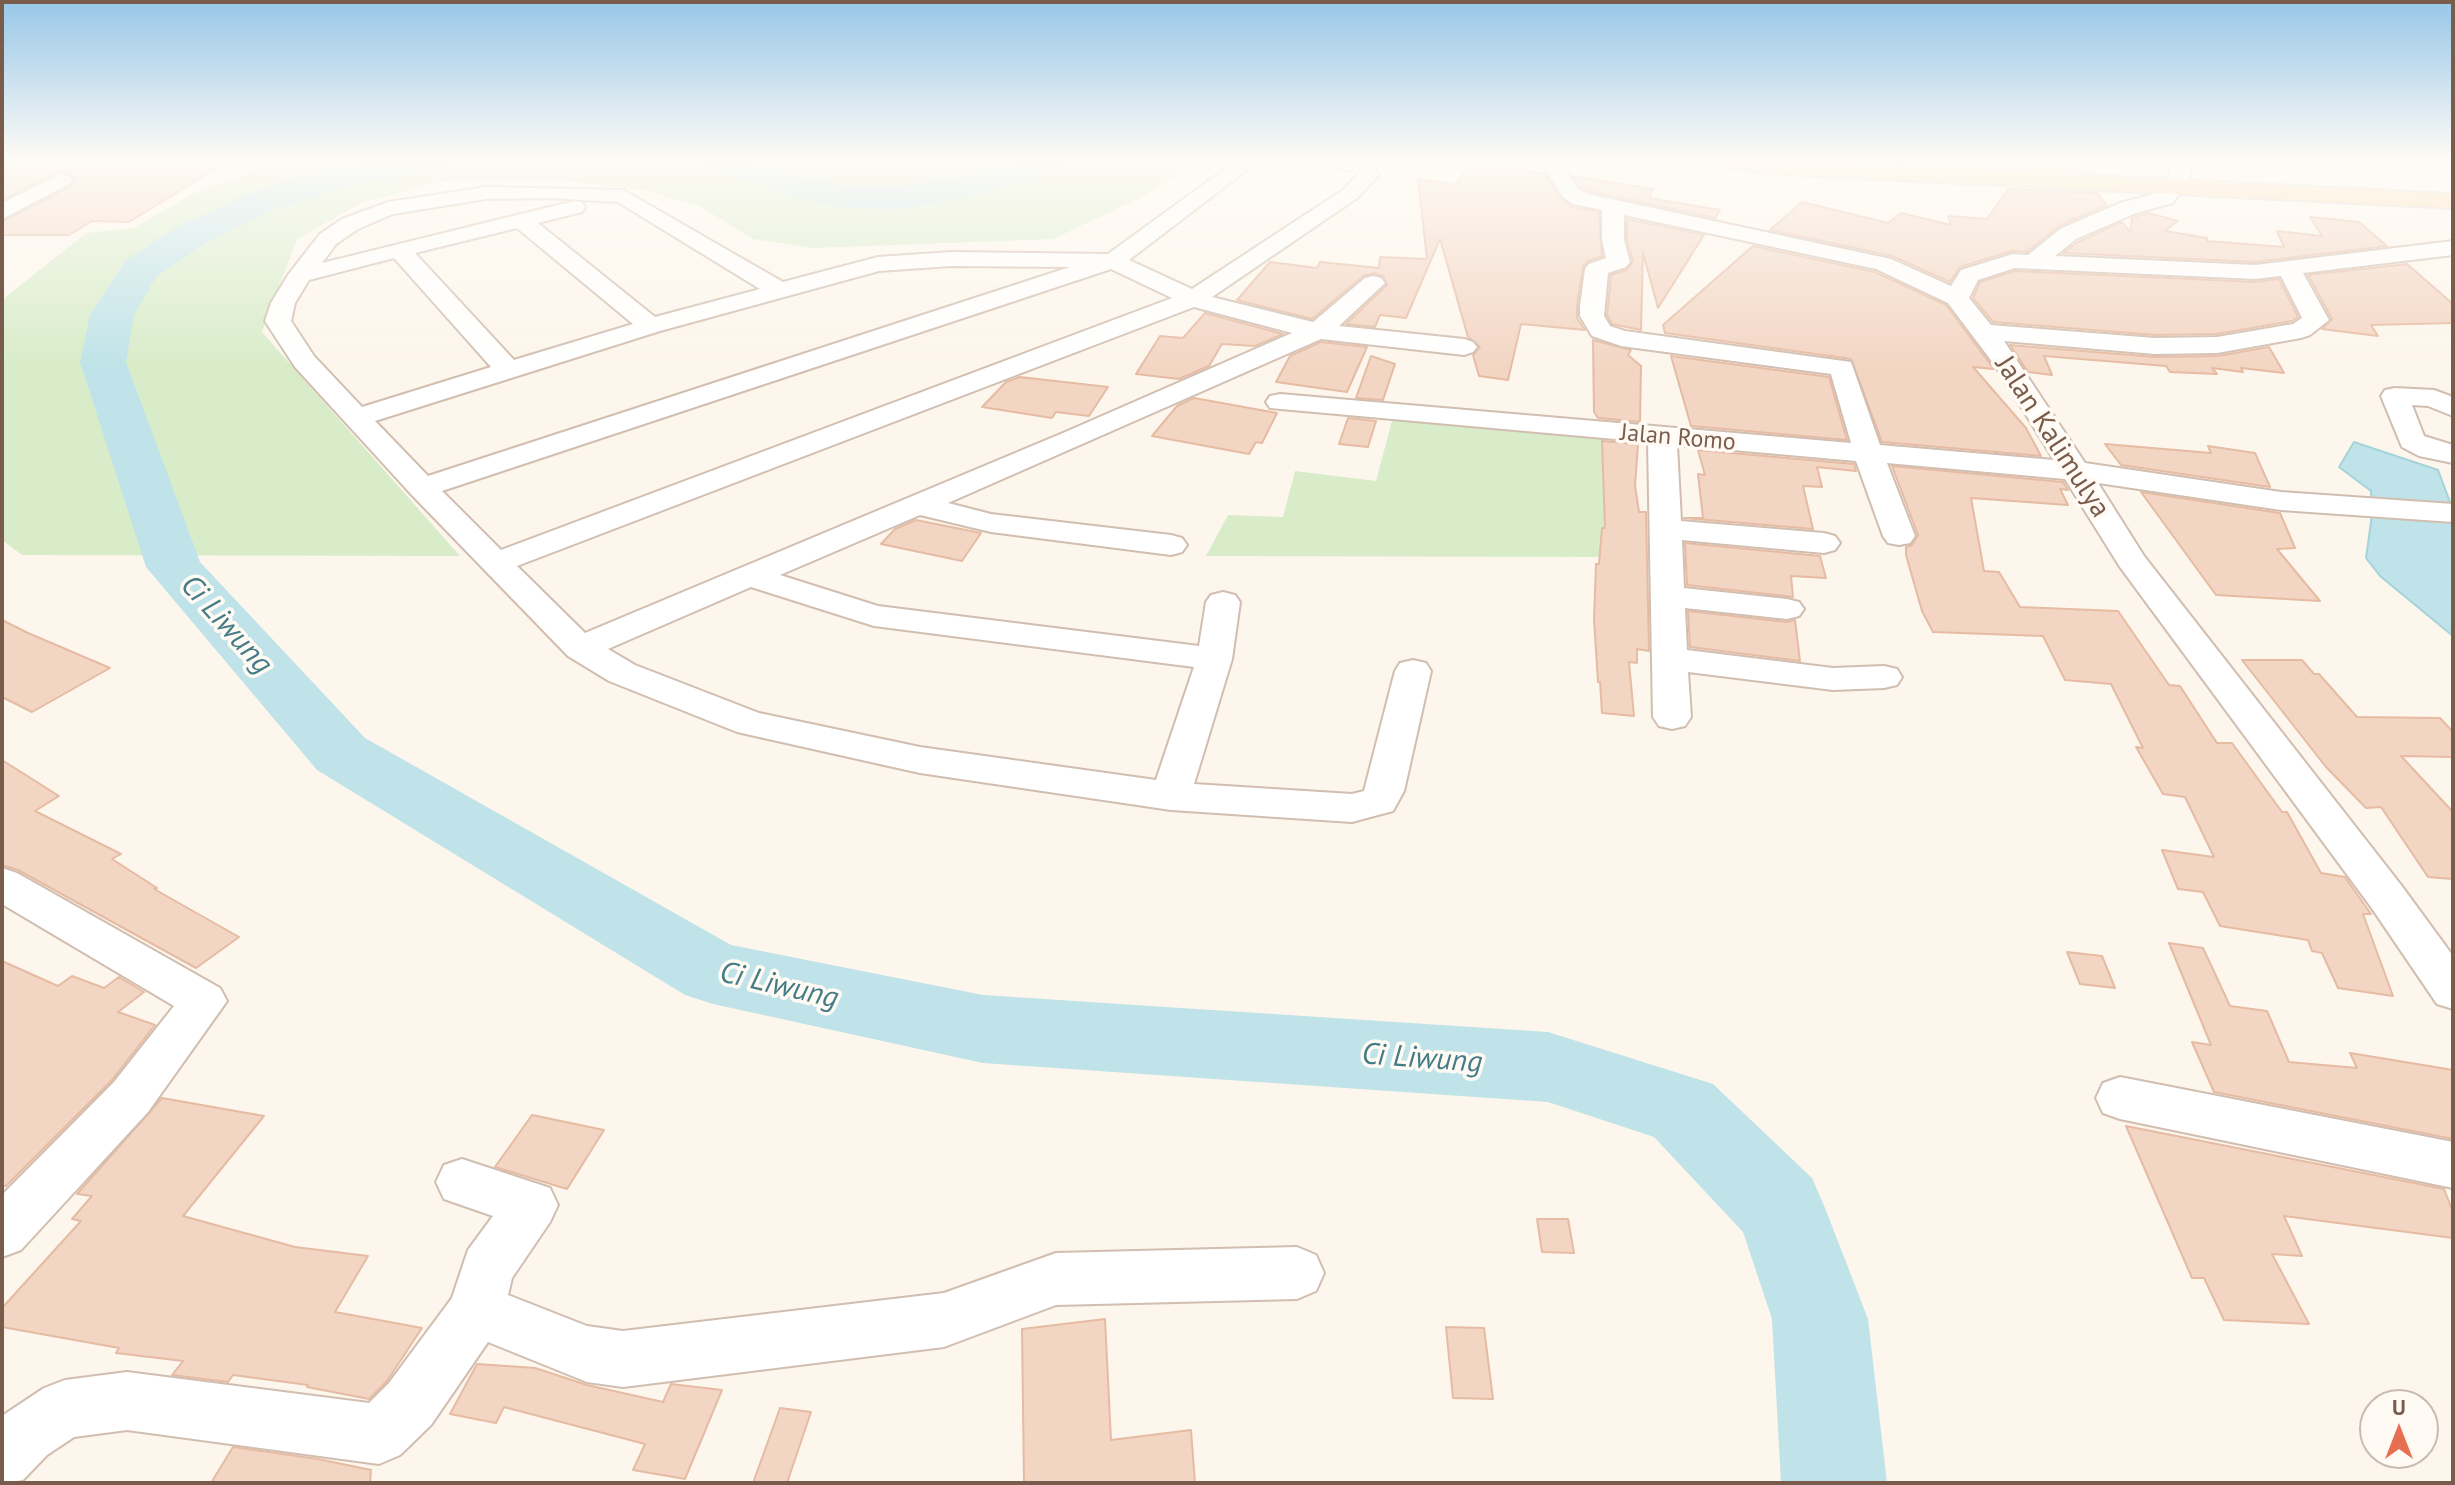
<!DOCTYPE html>
<html>
<head>
<meta charset="utf-8">
<style>
  body { margin:0 }
  #map { position:relative; width:2455px; height:1485px; overflow:hidden; background:#fdf6ec; font-family:"PT Sans",sans-serif }
  canvas { display:block }
  .frame { position:absolute; inset:0; border:4px solid #7a5c4d; pointer-events:none }
  .north { position:absolute; left:2359px; top:1389px; width:80px; height:80px; box-sizing:border-box; background:#fffaf3; border:2px solid #cabbb1; border-radius:50%; rotate:0deg; font-size:22px; font-weight:700; line-height:32px; text-align:center; color:#7a5c4d }
  .north::after { content:''; display:block; margin:auto; width:28px; height:36px; background:#e76f51; clip-path:polygon(50% 0,100% 100%,50% 72%,0 100%) }
</style>
</head>
<body>
<div id="map">
<canvas width="2455" height="1485"></canvas>
<div class="frame"></div>
<div class="north">U</div>
</div>
<script>
const ctx = document.querySelector('canvas').getContext('2d');
ctx.lineJoin = 'round';
function paint(path, color) { ctx.fillStyle = color; ctx.fill(path, 'evenodd'); }
const shape = rows => new Path2D(rows.map(r => 'M' + r).join(''));
function strokePath(path, color, width, dash) { ctx.strokeStyle = color; ctx.lineWidth = width; ctx.lineCap = dash ? 'butt' : 'round'; ctx.setLineDash(dash || []); ctx.stroke(path); }
function label(font, color, halo, rows, align = 'center') {
  ctx.font = font + ' "PT Sans",sans-serif'; ctx.lineWidth = 7; ctx.setLineDash([]); ctx.textBaseline = 'middle'; ctx.strokeStyle = halo; ctx.fillStyle = color; for (const [text, x, y, turn = 0] of rows) {
    ctx.save(); ctx.translate(x, y); ctx.rotate((+turn || 0) * Math.PI / 180); ctx.textAlign = isNaN(turn) ? turn : align; if (halo) ctx.strokeText(text, 0, 0); ctx.fillText(text, 0, 0); ctx.restore();
  }
}
const green = shape([
  [284,160,874,161,1203,160,1140,198,1053,239,814,248,753,239,701,207,648,191,548,179,443,181,361,203,297,239,262,332,460,556,22,555,2,540,2,300,86,233,133,228,196,192],
  [1396,406,1605,421,1607,557,1206,556,1228,515,1283,517,1295,471,1376,481]
]);
const water = shape([
  [2354,442,2438,470,2453,510,2453,636,2380,576,2366,558,2372,515,2371,491,2339,467,2354,442]
]);
const river = shape([
  [372,160,451,160,446,167,345,187,276,209,207,242,156,277,134,315,126,362,200,562,365,738,731,945,983,995,1548,1032,1713,1084,1812,1178,1825,1208,1868,1319,1887,1483,1781,1483,1772,1319,1743,1232,1654,1137,1548,1102,983,1063,713,1004,685,995,317,770,146,567,80,362,90,315,126,260,179,226,250,193,325,169,372,160],
  [698,160,751,160,808,179,845,186,899,187,964,176,1015,160,1069,160,1064,167,983,194,899,209,845,208,800,199,703,167,698,160]
]);
const building = shape([
  [2,160,230,160,129,222,92,221,69,235,2,235,2,222,70,187,75,180,70,173,61,171,2,200,2,160],
  [2028,160,2069,160,2079,172,2022,169,2028,160],
  [1469,164,1544,173,1561,199,1572,207,1599,212,1602,256,1588,261,1583,267,1577,306,1577,318,1585,330,1521,324,1508,380,1479,376,1473,355,1480,347,1468,337,1440,239,1406,318,1380,315,1375,327,1346,324,1387,285,1383,276,1374,273,1363,276,1312,319,1237,300,1270,262,1317,268,1320,262,1379,268,1380,257,1427,259,1418,179,1456,185,1469,164],
  [1573,176,1653,189,1649,198,1720,210,1715,218,1589,191,1580,187,1573,176],
  [2008,189,2097,193,2107,205,2059,226,2027,252,2012,251,1960,267,1950,282,1892,256,1770,230,1802,202,1888,223,1901,213,1951,225,1948,216,1987,219,2008,189],
  [2148,213,2178,221,2165,231,2207,238,2207,241,2284,247,2277,231,2322,236,2310,217,2359,222,2387,246,2255,262,2063,253,2078,242,2122,222,2130,232,2132,218,2148,213],
  [1627,219,1704,235,1658,308,1643,253,1641,330,1612,324,1607,315,1611,275,1627,270,1633,261,1627,240,1627,219],
  [1753,246,1875,272,1946,305,1994,369,1973,367,2026,428,2041,456,1882,442,1851,359,1665,333,1663,325,1753,246],
  [2407,264,2453,304,2453,323,2371,325,2378,336,2322,329,2332,319,2308,275,2407,264],
  [2015,271,2255,282,2279,279,2298,317,2292,321,2217,334,2155,335,1993,322,1973,298,1980,282,2015,271],
  [1205,313,1283,334,1255,346,1222,344,1209,366,1179,379,1136,374,1160,336,1183,338,1205,313],
  [1593,340,1631,350,1628,355,1641,366,1640,422,1598,418,1594,412,1593,340],
  [1321,342,1367,347,1347,392,1276,382,1290,356,1321,342],
  [2010,345,2155,357,2218,356,2269,347,2284,373,2241,368,2243,372,2212,368,2217,374,2170,372,2166,366,2044,356,2052,375,2028,372,2010,345],
  [1371,356,1395,364,1383,400,1356,398,1371,356],
  [1671,356,1829,377,1847,440,1691,426,1671,356],
  [1020,377,1108,387,1089,416,1056,412,1052,418,982,407,1006,382,1020,377],
  [1194,398,1277,413,1262,443,1256,442,1249,454,1152,436,1177,406,1194,398],
  [1348,418,1376,421,1368,447,1339,444,1348,418],
  [1602,441,1638,444,1635,486,1639,512,1646,512,1649,651,1637,649,1637,663,1629,662,1634,716,1602,713,1600,682,1598,682,1594,619,1596,564,1599,564,1602,528,1605,528,1602,441],
  [2105,444,2211,453,2208,446,2255,453,2270,487,2121,465,2105,444],
  [1698,450,1854,464,1856,471,1817,467,1822,487,1803,486,1813,529,1684,518,1703,518,1698,474,1705,475,1698,450],
  [1892,466,2063,482,2068,490,2060,489,2068,505,1971,498,1984,571,1999,572,2020,607,2118,611,2169,685,2180,686,2217,743,2232,743,2282,812,2287,812,2321,873,2345,877,2371,914,2363,914,2393,996,2338,988,2322,953,2312,951,2308,940,2220,926,2203,892,2178,889,2162,850,2214,857,2185,797,2163,794,2136,747,2143,748,2111,684,2065,680,2043,636,1933,632,1922,611,1906,555,1906,547,1912,545,1918,535,1892,466],
  [2141,492,2280,513,2295,548,2277,549,2320,601,2216,595,2141,492],
  [916,520,981,533,962,561,881,544,895,529,916,520],
  [1685,543,1820,556,1826,578,1791,576,1793,597,1687,585,1685,543],
  [1688,611,1787,622,1795,620,1800,661,1690,647,1688,611],
  [2,620,28,633,110,668,32,712,2,697,2,620],
  [2242,660,2302,660,2314,674,2319,674,2357,717,2440,718,2453,732,2453,757,2401,756,2453,812,2453,879,2428,877,2381,807,2366,808,2326,767,2242,660],
  [2,760,59,796,35,811,121,854,112,859,157,888,154,889,239,937,196,968,18,870,2,865,2,760],
  [2169,943,2203,948,2230,1006,2267,1011,2289,1062,2357,1068,2350,1053,2453,1070,2453,1139,2214,1092,2192,1042,2211,1045,2169,943],
  [2067,952,2102,956,2115,988,2080,984,2067,952],
  [2,961,58,986,72,976,104,988,119,977,144,992,118,1012,155,1025,112,1080,6,1186,2,1186,2,961],
  [162,1098,264,1116,183,1216,295,1247,368,1256,335,1312,422,1328,387,1381,369,1399,307,1387,308,1385,233,1375,228,1382,172,1375,183,1361,116,1353,119,1348,2,1327,2,1308,81,1221,72,1219,92,1196,77,1194,162,1098],
  [532,1115,604,1130,567,1189,495,1167,532,1115],
  [2126,1126,2444,1189,2453,1212,2453,1238,2284,1216,2302,1256,2272,1254,2309,1324,2224,1320,2204,1278,2192,1278,2126,1126],
  [1537,1219,1568,1219,1574,1253,1542,1252,1537,1219],
  [1105,1319,1111,1440,1191,1430,1195,1483,1024,1483,1022,1329,1105,1319],
  [1446,1327,1484,1328,1493,1399,1453,1398,1446,1327],
  [477,1364,535,1368,587,1385,663,1402,671,1384,722,1390,685,1479,633,1470,645,1444,504,1407,496,1423,450,1414,477,1364],
  [780,1408,811,1412,787,1483,753,1483,780,1408],
  [233,1447,318,1459,371,1470,370,1483,211,1483,233,1447]
]);
const minor = shape([
  [1237,160,1260,160,1129,260,1192,289,1343,190,1358,175,1354,171,1318,164,1315,160,1368,162,1379,175,1357,198,1212,297,1313,322,1365,278,1373,276,1381,278,1385,283,1339,326,1464,339,1473,342,1477,347,1473,352,1464,355,1321,339,948,503,991,514,1171,535,1182,538,1187,545,1182,552,1171,555,991,532,920,515,780,575,878,606,1199,646,1206,602,1211,595,1223,592,1235,595,1240,602,1232,659,1194,784,1352,794,1364,791,1395,671,1400,663,1413,660,1426,663,1431,671,1404,791,1393,811,1352,822,1171,810,920,773,737,732,609,681,568,656,411,494,295,367,265,321,271,303,288,275,320,234,342,219,388,202,486,187,623,190,783,282,878,257,951,252,1108,254,1237,160],
  [548,198,618,202,760,289,655,317,538,223,582,212,585,207,582,202,574,201,322,263,336,244,358,229,393,214,486,199,548,198],
  [517,228,633,324,514,360,415,253,517,228],
  [394,258,491,367,362,407,314,356,291,321,295,303,309,280,394,258],
  [951,266,1070,267,428,476,375,421,660,331,879,271,951,266],
  [1111,269,1172,298,501,550,442,491,1111,269],
  [1194,307,1292,333,1063,433,585,633,517,566,1194,307],
  [751,587,874,626,1194,667,1156,780,920,747,759,713,635,665,608,649,751,587],
  [1539,160,1559,160,1578,189,1588,194,1891,259,1951,286,1961,270,2013,254,2028,255,2060,229,2120,203,2157,193,2170,177,2170,160,2190,160,2190,177,2173,203,2136,213,2076,239,2055,256,2255,265,2453,241,2453,255,2303,273,2329,320,2310,335,2301,338,2217,353,2155,354,2004,341,2085,463,2281,492,2453,504,2453,522,2281,510,2098,483,2144,556,2401,885,2453,956,2453,1009,2437,1004,2371,907,2120,567,2065,479,1887,463,1915,536,1910,543,1899,545,1888,543,1883,536,1856,461,1677,445,1681,521,1824,533,1835,536,1840,543,1835,550,1824,553,1682,540,1684,588,1787,599,1799,602,1804,609,1799,616,1787,619,1685,608,1687,650,1833,668,1884,666,1897,669,1902,677,1897,685,1884,688,1833,690,1688,672,1691,717,1685,726,1672,729,1659,726,1653,717,1648,442,1270,408,1266,402,1270,396,1280,394,1851,443,1831,374,1621,346,1592,336,1580,316,1580,306,1585,269,1589,264,1606,258,1602,240,1602,210,1573,204,1563,197,1539,160],
  [1624,215,1876,269,1948,303,1999,371,2054,460,1880,445,1851,362,1625,331,1610,326,1604,316,1608,273,1626,267,1630,262,1624,240,1624,215],
  [2015,268,2255,279,2281,276,2302,318,2293,324,2217,337,2155,338,1991,325,1969,298,1978,280,2015,268],
  [1901,160,1921,160,1922,164,1912,170,1905,168,1901,160],
  [62,174,69,176,72,180,69,184,2,219,2,203,62,174],
  [2395,388,2434,390,2453,397,2453,416,2428,406,2412,405,2424,436,2453,445,2453,463,2419,456,2402,447,2381,396,2385,390,2395,388],
  [2,868,17,873,220,988,227,1001,148,1112,21,1250,2,1257,2,1195,114,1082,174,1006,2,904,2,868],
  [2120,1077,2453,1142,2453,1188,2120,1119,2103,1113,2096,1098,2103,1083,2120,1077],
  [462,1159,550,1188,558,1205,550,1222,512,1278,508,1295,587,1326,623,1331,944,1293,1056,1253,1297,1247,1316,1255,1324,1273,1316,1291,1297,1299,1056,1305,944,1347,623,1387,587,1382,488,1342,431,1425,400,1455,379,1464,127,1430,74,1437,47,1455,23,1480,2,1483,2,1416,44,1388,65,1380,127,1372,369,1403,389,1383,452,1298,468,1250,493,1216,444,1199,436,1182,444,1165,462,1159]
]);
const major = shape([
  [1709,160,1789,160,2453,194,2453,208,1780,174,1720,167,1709,160]
]);
const farStreetnames = [
  ["Jalan Romo",1678,438,5]
];
const streetNames = [
  ["Jalan Kalimulya",2052,437,57]
];
const waterNames = [
  ["Ci Liwung",226,625,48],
  ["Ci Liwung",779,986,13],
  ["Ci Liwung",1422,1059,4]
];
paint(green, '#d8ecc9');
paint(water, '#bfe3e8');
strokePath(water, '#a5d3da', 2);
paint(river, '#bfe3e8');
paint(building, '#f3d5c3');
strokePath(building, '#e6bba3', 2);
strokePath(minor, '#d1beb0', 4);
strokePath(major, '#dad1cd', 4);
paint(minor, '#fff');
paint(major, '#fbd9a5');
const sky = ctx.createLinearGradient(0, 0, 0, 368);
sky.addColorStop(0, '#97c7e8');
sky.addColorStop(0.43, '#fefbf6');
sky.addColorStop(1, '#fefbf600');
ctx.fillStyle = sky;
ctx.fillRect(0, 0, 2455, 368);
label('24px', '#7a5c4d', '#fffaf3', farStreetnames);
label('28px', '#7a5c4d', '#fffaf3', streetNames);
label('italic 30px', '#437c86', '#fffaf3', waterNames);
</script>
</body>
</html>
